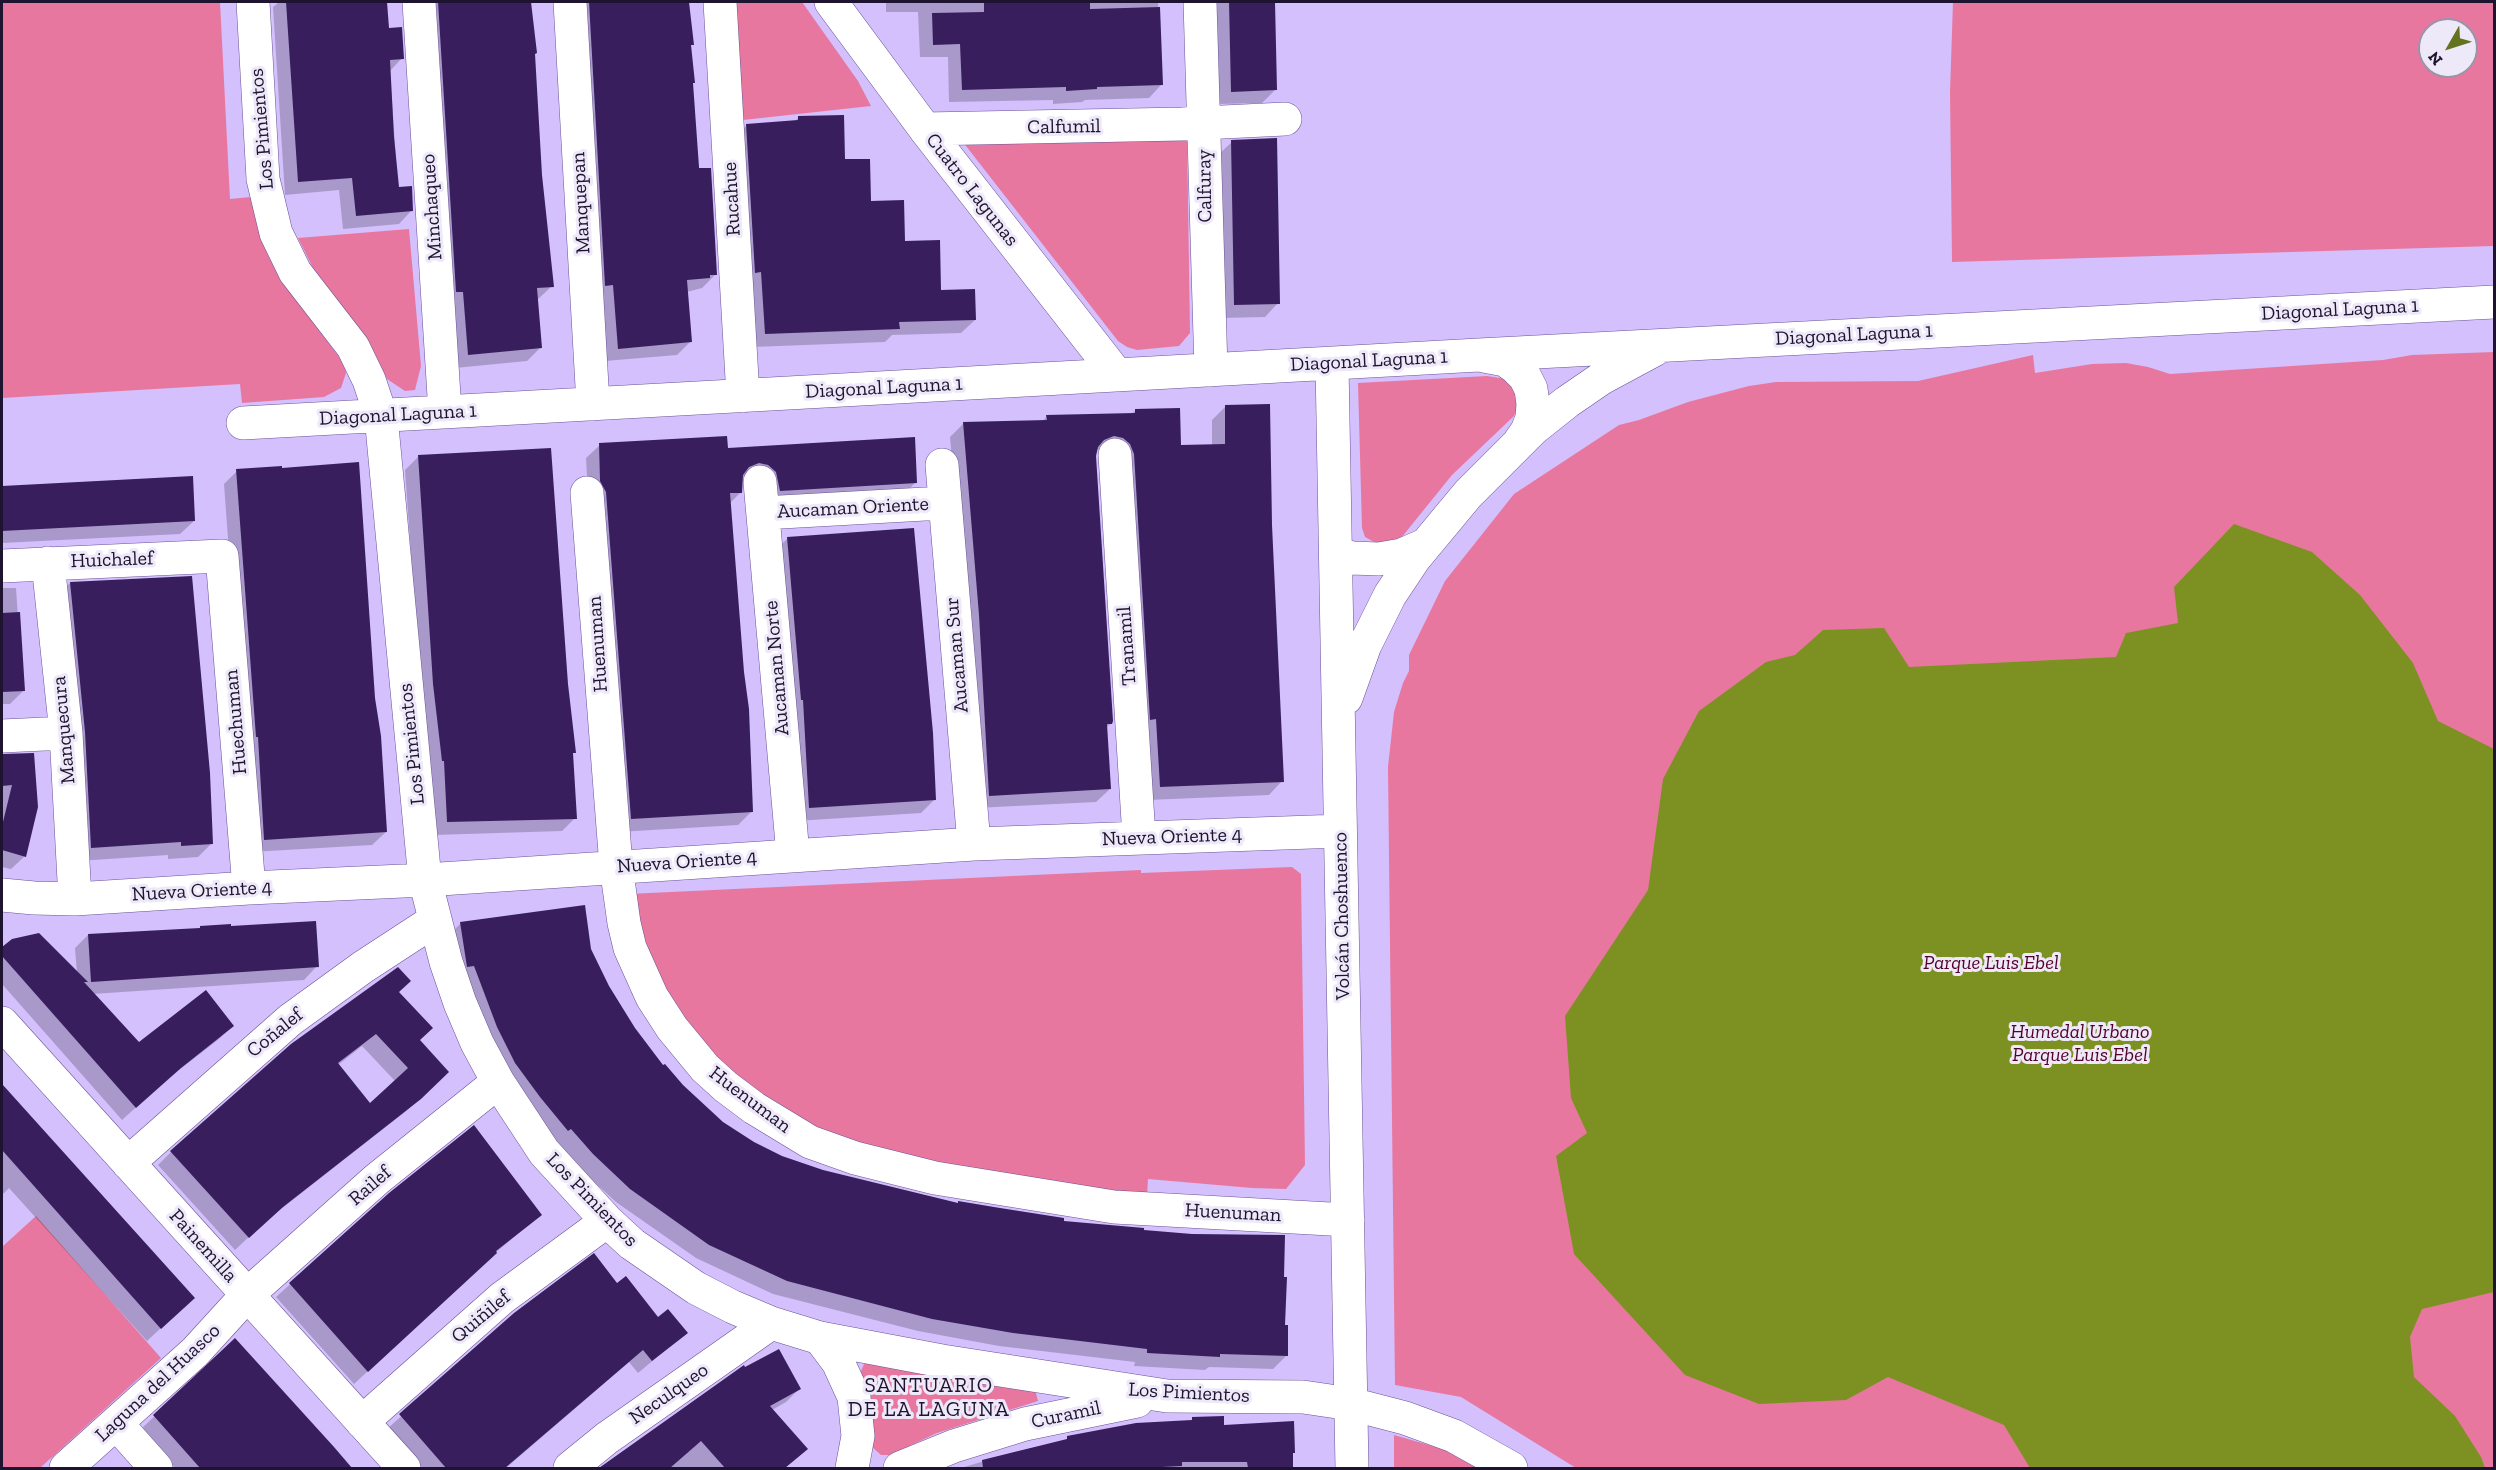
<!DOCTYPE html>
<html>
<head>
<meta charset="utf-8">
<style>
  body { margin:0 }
  #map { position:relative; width:2496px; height:1470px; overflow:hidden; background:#d3c0fd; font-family:"Zilla Slab",serif }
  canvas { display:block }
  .frame { position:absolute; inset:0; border:3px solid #1e1430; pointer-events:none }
  .north { position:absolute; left:2418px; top:18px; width:60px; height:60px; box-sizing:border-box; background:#eee9f9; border:2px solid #9b94a9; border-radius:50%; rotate:231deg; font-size:16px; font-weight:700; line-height:24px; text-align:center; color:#1e1430 }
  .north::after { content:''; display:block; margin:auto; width:21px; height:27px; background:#63731f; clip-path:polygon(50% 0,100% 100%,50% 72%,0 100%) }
</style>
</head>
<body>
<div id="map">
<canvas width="2496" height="1470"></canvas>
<div class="frame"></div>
<div class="north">N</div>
</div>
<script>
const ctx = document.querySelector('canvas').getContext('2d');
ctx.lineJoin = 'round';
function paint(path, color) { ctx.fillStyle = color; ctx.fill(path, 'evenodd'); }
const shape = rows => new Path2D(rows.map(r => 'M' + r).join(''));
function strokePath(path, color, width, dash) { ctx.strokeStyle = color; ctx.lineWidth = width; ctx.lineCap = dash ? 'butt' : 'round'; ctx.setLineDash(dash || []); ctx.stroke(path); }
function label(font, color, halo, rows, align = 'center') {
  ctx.font = font + ' "Zilla Slab",serif'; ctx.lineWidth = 6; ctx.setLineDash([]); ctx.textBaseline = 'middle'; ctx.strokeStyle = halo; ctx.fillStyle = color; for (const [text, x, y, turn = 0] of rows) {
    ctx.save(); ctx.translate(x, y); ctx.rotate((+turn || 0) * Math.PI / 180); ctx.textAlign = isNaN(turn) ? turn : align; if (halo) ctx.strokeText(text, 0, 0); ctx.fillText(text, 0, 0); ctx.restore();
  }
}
const green = shape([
  [2,2,220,2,230,199,251,197,284,284,345,365,346,373,341,388,324,397,242,403,240,384,2,398],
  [727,2,802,2,858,81,871,106,734,121],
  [1953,2,2494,2,2494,246,1952,262,1950,92],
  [2430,30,2466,30,2466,66,2430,66],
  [1187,135,1190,333,1179,346,1137,350,1127,347,1118,341,959,137],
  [409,229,421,366,415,390,405,391,387,379,377,359,312,266,298,238],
  [2494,352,2494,1468,1576,1468,1461,1397,1395,1385,1388,767,1394,712,1403,683,1409,671,1409,655,1445,581,1514,494,1619,425,1639,420,1688,402,1749,386,1776,382,1918,381,2033,355,2035,373,2092,364,2126,363,2148,367,2170,374,2383,360,2412,355],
  [1487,376,1506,379,1513,386,1519,403,1514,416,1452,475,1397,543,1376,543,1365,537,1362,528,1358,383],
  [1292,867,1301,874,1305,1165,1286,1189,1252,1188,1148,1179,1147,1196,1036,1183,837,1142,743,1087,667,1001,628,894,1141,870,1141,873],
  [36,1216,161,1358,40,1468,2,1468,2,1247],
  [874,1361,1031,1390,1036,1393,1038,1401,937,1433,890,1455,881,1455,872,1447,859,1376,864,1364],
  [1394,1435,1446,1450,1479,1468,1394,1468]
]);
const water = shape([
  [2234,524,2312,552,2360,595,2413,663,2438,721,2494,749,2494,1292,2422,1309,2410,1337,2414,1377,2455,1416,2481,1457,2485,1468,2030,1468,2004,1425,1888,1377,1846,1400,1759,1404,1685,1375,1574,1254,1556,1156,1587,1133,1571,1098,1565,1016,1648,890,1663,779,1699,711,1766,662,1795,655,1823,630,1884,628,1909,667,2116,657,2126,633,2178,623,2174,587]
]);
const shadow = shape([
  [279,2,385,2,388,30,402,58,390,71,398,189,412,210,399,224,343,229,339,190,285,195,273,7],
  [418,2,530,2,539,153,552,286,537,300,540,348,527,361,455,368],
  [570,2,688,2,692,44,690,46,691,84,697,167,716,274,702,288,687,292,691,341,677,355,605,361],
  [886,2,1158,2,1162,84,1149,98,1085,100,1082,102,1053,104,1053,100,949,102,948,57,920,57,918,12,886,12],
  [1216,2,1273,2,1275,90,1262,103,1218,104],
  [799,117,843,161,870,203,904,242,939,291,975,320,961,333,892,335,885,342,752,347,733,139,747,125,794,122],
  [1232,142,1278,303,1265,317,1221,318,1218,155],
  [1225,407,1271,526,1282,781,1269,795,1148,800,1100,449,1096,450,1095,456,1111,723,1106,728,1110,789,1096,802,976,808,960,547,950,437,964,423,1042,422,1047,416,1131,414,1135,411,1180,447,1212,446,1212,420],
  [600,445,727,450,916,482,902,496,766,503,755,478,742,477,741,492,730,503,752,811,738,825,618,832,588,495,586,458],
  [418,457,566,684,574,752,571,755,575,818,562,831,434,835,424,737,405,470],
  [237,471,374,699,386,832,372,845,251,852,224,484],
  [2,487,18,487,194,521,180,534,2,543],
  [788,538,935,799,921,813,796,821,774,552],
  [70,583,211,844,198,857,168,859,168,855,78,861,57,597],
  [2,588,16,588,23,691,10,704,2,704],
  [33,755,25,856,11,869,2,867,2,756],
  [461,923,590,949,608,986,634,1029,663,1068,722,1123,753,1143,782,1158,822,1172,957,1204,1062,1222,1284,1326,1286,1356,1273,1369,1209,1367,1205,1370,1134,1366,1135,1362,999,1346,918,1331,773,1294,696,1258,616,1202,579,1168,502,1076,447,937],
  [201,927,230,928,317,966,304,980,92,994,139,1044,232,1026,219,1039,165,1081,122,1120,2,984,2,948,13,940,77,973,75,948,88,935,198,930],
  [397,992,418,1040,434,1085,405,1112,267,1220,235,1250,158,1165,171,1152],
  [362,1046,395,1081,369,1105,338,1065],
  [2,1084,193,1298,147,1341,9,1188,2,1195],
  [390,1194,540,1215,494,1254,354,1384,276,1297],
  [515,1314,658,1319,686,1333,638,1373,629,1362,506,1468,422,1468,387,1429],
  [235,1340,350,1468,175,1468,140,1430],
  [799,1389,786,1402,772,1410,806,1449,785,1468,602,1468,619,1454],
  [1193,1418,1222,1426,1292,1423,1293,1468,961,1468,1014,1452,1065,1441,1068,1438,1190,1422]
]);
const building = shape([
  [286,2,387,2,389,28,402,27,404,59,390,60,394,137,399,187,412,186,413,211,356,216,352,178,298,182],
  [438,2,531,2,537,53,535,54,542,175,554,287,537,288,542,348,468,355,463,292,456,292],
  [589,2,689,2,694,45,691,45,695,83,693,83,699,167,699,168,711,168,717,275,710,275,710,278,687,280,692,342,618,349,613,285,605,286],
  [984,2,1090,2,1090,9,1160,7,1163,85,1097,87,1097,89,1066,91,1066,87,962,90,960,44,933,45,932,13,984,12],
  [1229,2,1275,2,1277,90,1231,92],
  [844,115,845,159,870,159,871,201,904,200,905,241,940,240,941,290,975,289,976,320,899,322,900,329,765,334,761,272,755,273,746,124,798,120,798,116],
  [1277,138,1280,304,1234,305,1231,140],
  [1270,404,1272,525,1284,782,1160,787,1156,719,1150,720,1134,454,1130,444,1123,438,1114,436,1104,440,1098,447,1096,456,1113,721,1112,724,1107,724,1111,789,989,796,979,615,963,422,1047,420,1046,415,1135,413,1135,409,1180,408,1181,445,1225,444,1225,405],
  [727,436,728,448,915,437,917,483,780,491,776,472,768,465,759,463,749,467,743,475,742,493,730,493,744,672,749,709,753,812,631,819,606,492,600,481,599,443],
  [551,448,568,684,576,753,573,753,577,819,447,822,444,761,442,761,433,684,418,455],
  [359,462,375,698,381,736,387,832,264,840,258,737,256,737,253,697,236,469,282,466,282,468],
  [193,476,195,521,2,531,2,486],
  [914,528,933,733,936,800,809,808,803,700,801,700,787,537],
  [192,576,210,773,213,844,181,846,181,842,91,848,85,732,70,582],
  [20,612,25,691,2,692,2,613],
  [34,753,38,807,26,857,2,850,2,826,12,785,2,786,2,754],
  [585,905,591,949,609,986,635,1028,663,1065,665,1064,683,1085,723,1122,754,1142,782,1156,823,1170,958,1203,958,1201,1000,1208,1064,1218,1064,1221,1144,1228,1144,1230,1192,1234,1285,1235,1284,1277,1287,1277,1285,1325,1288,1325,1288,1356,1220,1354,1220,1357,1147,1353,1147,1349,1013,1333,932,1319,787,1281,709,1245,630,1189,593,1154,571,1129,568,1131,540,1097,515,1063,497,1027,474,966,467,967,460,922],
  [316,921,319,967,91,982,88,934,200,928,200,926,231,924,231,926],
  [39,933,88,982,84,982,139,1042,206,990,234,1026,181,1068,136,1108,2,956,2,947,12,939],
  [398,967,411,981,399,992,433,1028,420,1040,449,1072,421,1099,283,1207,249,1238,170,1151,291,1044],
  [376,1034,408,1068,370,1103,338,1063],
  [2,1084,195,1298,161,1329,2,1150],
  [474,1125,542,1215,496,1251,497,1253,368,1372,289,1283,389,1193],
  [594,1253,617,1283,626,1276,658,1317,668,1309,688,1333,652,1361,643,1350,505,1468,446,1468,399,1414,514,1313],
  [235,1338,334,1447,352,1468,200,1468,153,1415],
  [779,1349,801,1389,770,1406,808,1449,785,1468,725,1468,701,1441,670,1468,599,1468,744,1365,745,1367],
  [1224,1416,1224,1425,1294,1421,1295,1453,1293,1453,1293,1468,1248,1468,1247,1462,1182,1462,1182,1466,1142,1468,983,1468,982,1460,1067,1439,1067,1436,1136,1423,1192,1420,1192,1417]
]);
const minor = shape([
  [253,2,263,179,276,233,295,272,353,347,369,380,381,416,425,880,446,962,460,1003,477,1043,498,1082,544,1152,607,1221,632,1244,696,1288,733,1307,771,1323,820,1338,942,1361,1167,1396,1303,1397,1351,1404,1405,1418,1454,1436,1511,1468],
  [419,2,445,412],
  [570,2,593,404],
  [720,2,743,396],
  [831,2,925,129,1117,375],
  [1200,2,1211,370],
  [925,129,1182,124,1285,119],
  [1484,356,1505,360,1516,368,1525,377,1531,389,1533,404,1532,418,1527,431,1520,441],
  [1332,364,1352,1468],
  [243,423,1479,355,2494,302],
  [1115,455,1139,837],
  [942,465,974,844],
  [760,482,793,855],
  [587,493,616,866,624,923,630,948,652,997,672,1028,705,1068,726,1087,754,1108,810,1142,855,1158,935,1178,1114,1207,1348,1220],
  [763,513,943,503],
  [1336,553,1352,558,1379,559,1402,555,1425,545],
  [48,563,66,733,75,899],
  [2,566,222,556,249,888],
  [1346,698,1365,645,1390,595,1414,559,1468,494,1533,429,1567,402,1602,378,1654,350],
  [2,736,66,733],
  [2,895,34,898,75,899,249,888,425,880,974,844,1340,831],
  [2,1023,404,1468],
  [128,1163,290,1020,363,967,435,920],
  [820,1338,838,1362,854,1397,858,1436,852,1468],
  [362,1422,502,1298,607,1221],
  [116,1423,156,1468],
  [66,1468,195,1352,247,1295,377,1179,498,1082],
  [570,1468,607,1438,771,1323],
  [900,1468,954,1446,1025,1424,1137,1401]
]);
const streetNames = [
  ["Calfumil",1064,127,-1],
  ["Los Pimientos",262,129,-95],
  ["Calfuray",1205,186,-91],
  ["Cuatro Lagunas",972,190,52],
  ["Rucahue",732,199,-93],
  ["Manquepan",581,203,-93],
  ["Minchaqueo",432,207,-94],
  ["Diagonal Laguna 1",2340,310,-3],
  ["Diagonal Laguna 1",1854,335,-3],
  ["Diagonal Laguna 1",1369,361,-3],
  ["Diagonal Laguna 1",884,388,-3],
  ["Diagonal Laguna 1",398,415,-3],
  ["Aucaman Oriente",853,508,-3],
  ["Huichalef",112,560,-2],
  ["Huenuman",598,644,-94],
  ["Tranamil",1127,646,-94],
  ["Aucaman Sur",957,655,-95],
  ["Aucaman Norte",777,668,-95],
  ["Huechuman",236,722,-95],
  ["Manquecura",64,730,-95],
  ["Los Pimientos",412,744,-96],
  ["Nueva Oriente 4",1172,837,-2],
  ["Nueva Oriente 4",687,862,-4],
  ["Nueva Oriente 4",202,891,-3],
  ["Volcán Choshuenco",1342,916,-91],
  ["Coñalef",275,1033,-39],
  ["Huenuman",750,1100,37],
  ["Railef",370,1186,-41],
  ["Los Pimientos",592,1200,46],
  ["Huenuman",1233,1213,3],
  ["Painemilla",203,1246,48],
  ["Quiñilef",481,1317,-40],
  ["Laguna del Huasco",158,1383,-43],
  ["Los Pimientos",1189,1393,3],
  ["Neculqueo",669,1394,-35],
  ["Curamil",1066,1415,-12]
];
const parkNames = [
  ["Parque Luis Ebel",1991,963],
  ["Humedal Urbano",2080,1032],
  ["Parque Luis Ebel",2080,1055]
];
const neighbourhoodNames = [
  ["SANTUARIO",929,1386],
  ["DE LA LAGUNA",929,1410]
];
paint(green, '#e8779f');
paint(water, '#7d9122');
paint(shadow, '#0003');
paint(building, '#391e5e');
strokePath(minor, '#6a5296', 34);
strokePath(minor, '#fff', 33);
label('20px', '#1e1430', '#eee9f9', streetNames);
label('italic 20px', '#530028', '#eee9f9', parkNames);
ctx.letterSpacing = '1.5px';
label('21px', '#1e1430', '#eee9f9', neighbourhoodNames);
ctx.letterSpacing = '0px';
</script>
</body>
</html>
